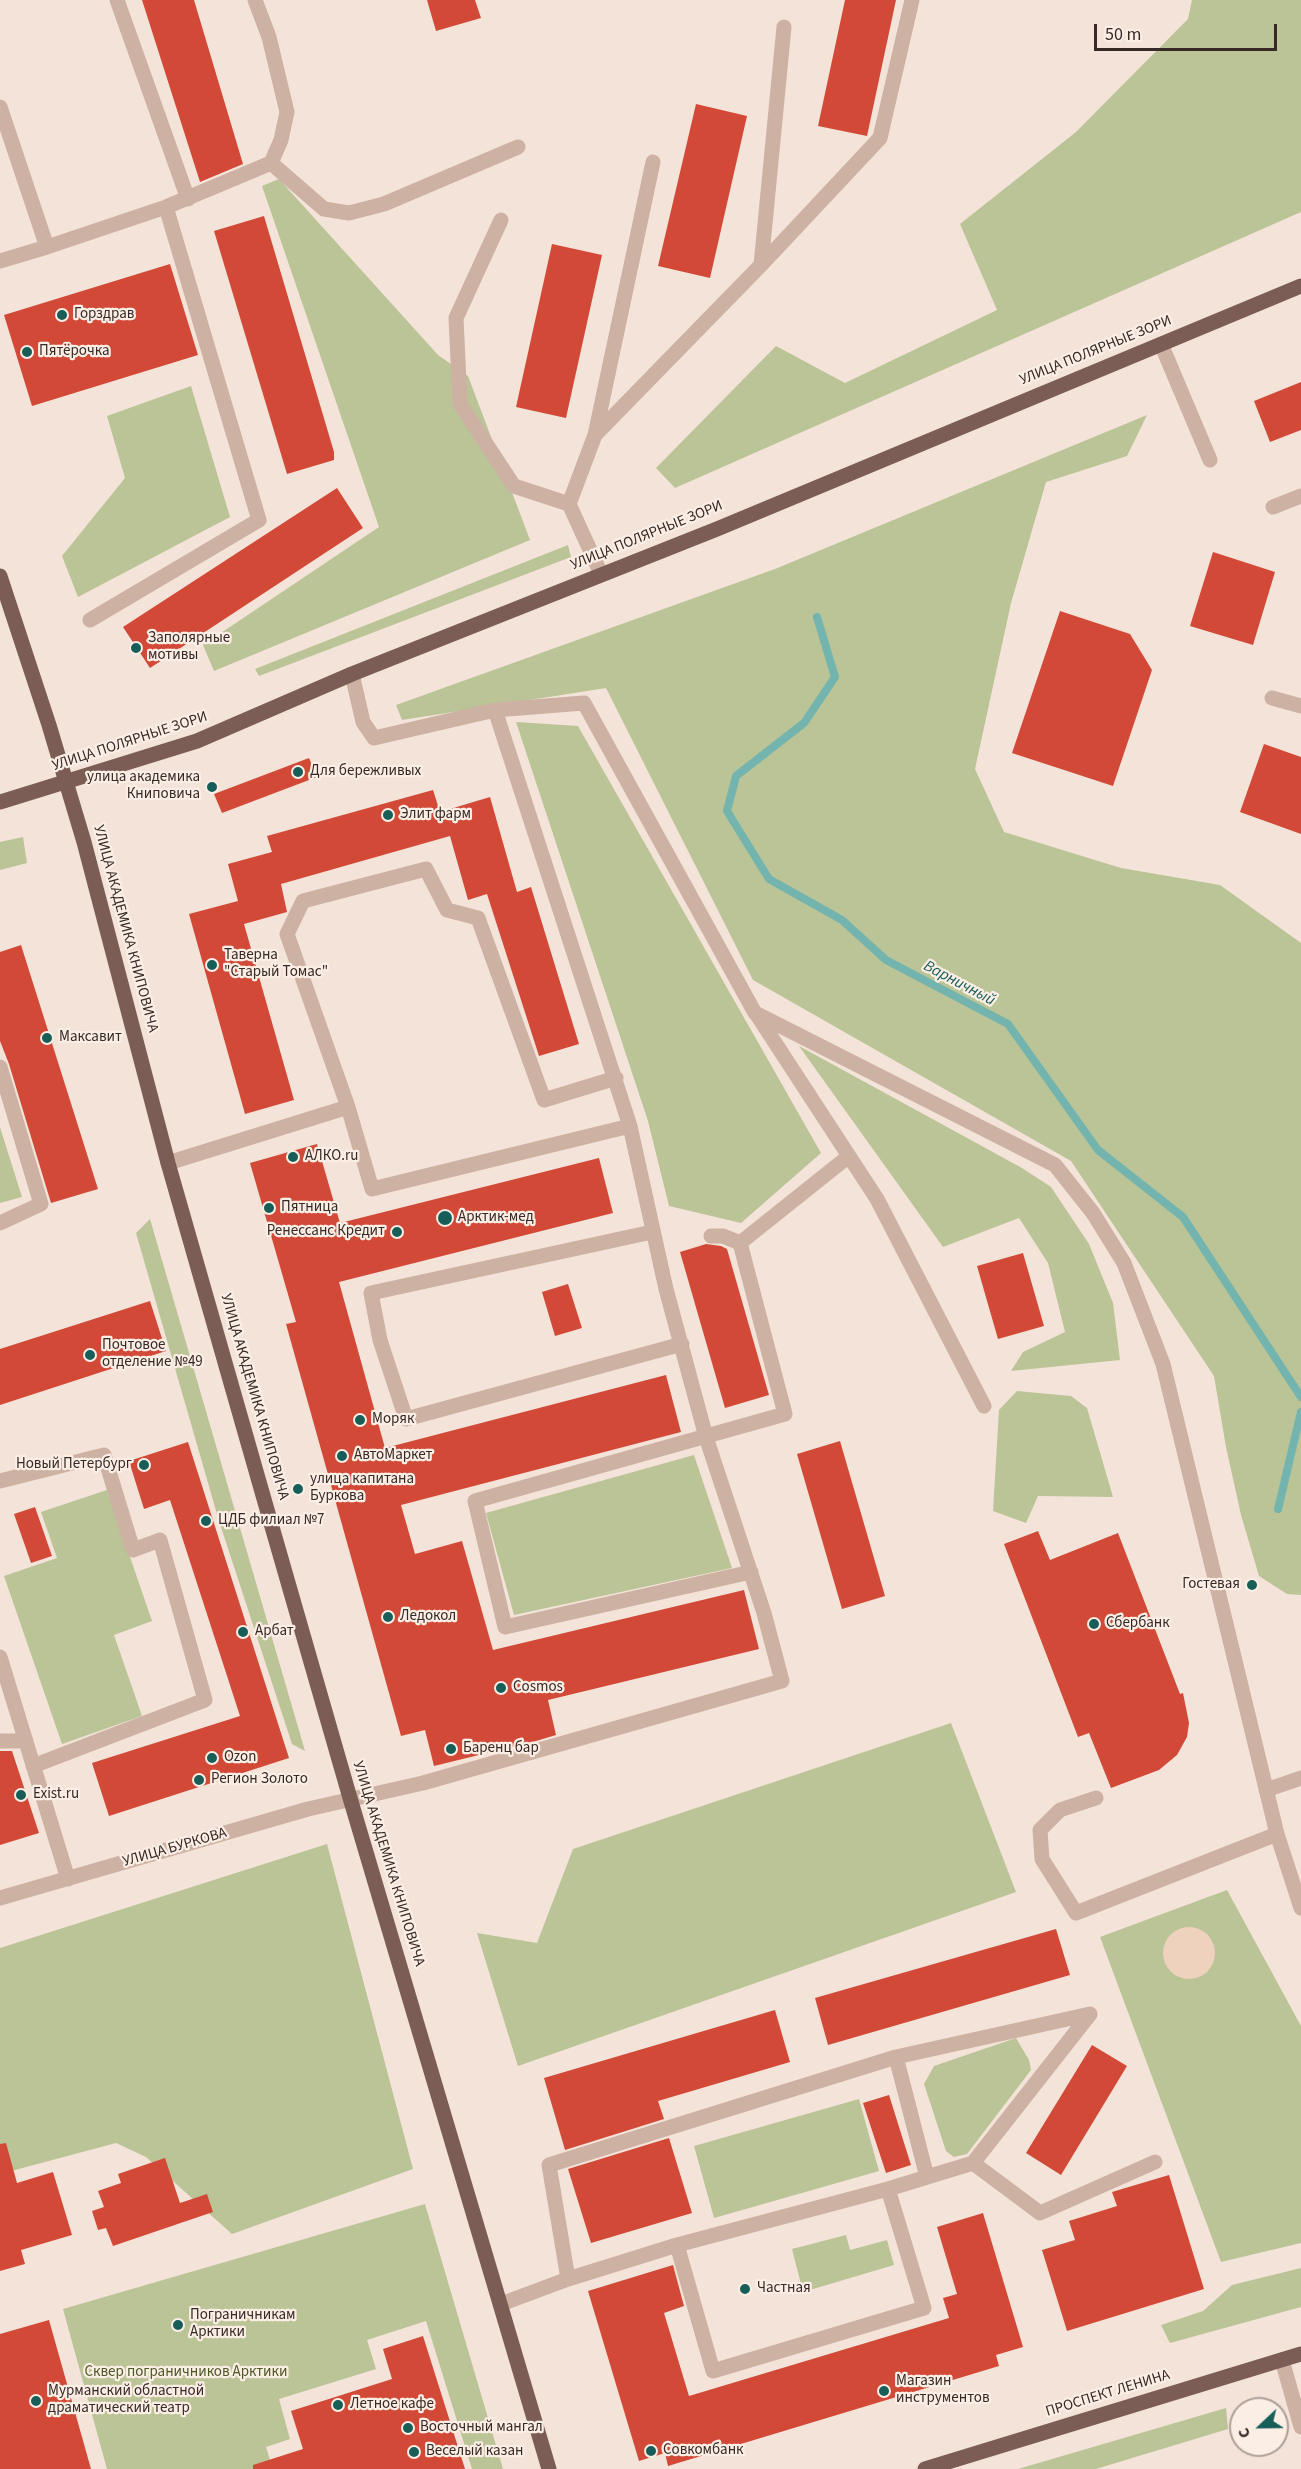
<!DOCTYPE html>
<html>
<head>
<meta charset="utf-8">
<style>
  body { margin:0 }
  #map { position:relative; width:1301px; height:2469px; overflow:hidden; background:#f4e3d8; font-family:"Source Sans 3",sans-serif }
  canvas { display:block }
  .north { position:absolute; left:1229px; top:2397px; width:60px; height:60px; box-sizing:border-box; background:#fbeee5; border:2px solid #ad9f99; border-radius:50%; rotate:248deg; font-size:16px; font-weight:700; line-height:24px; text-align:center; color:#372926 }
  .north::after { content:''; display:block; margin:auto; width:21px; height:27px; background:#175d58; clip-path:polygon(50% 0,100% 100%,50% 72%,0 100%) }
  .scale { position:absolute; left:1094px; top:24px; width:183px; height:27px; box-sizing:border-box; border:3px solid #372926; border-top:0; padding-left:8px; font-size:18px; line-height:21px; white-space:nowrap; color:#372926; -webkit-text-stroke:4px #fbeee5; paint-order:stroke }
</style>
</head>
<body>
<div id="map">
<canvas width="1301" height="2469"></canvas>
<div class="north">С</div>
<div class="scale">50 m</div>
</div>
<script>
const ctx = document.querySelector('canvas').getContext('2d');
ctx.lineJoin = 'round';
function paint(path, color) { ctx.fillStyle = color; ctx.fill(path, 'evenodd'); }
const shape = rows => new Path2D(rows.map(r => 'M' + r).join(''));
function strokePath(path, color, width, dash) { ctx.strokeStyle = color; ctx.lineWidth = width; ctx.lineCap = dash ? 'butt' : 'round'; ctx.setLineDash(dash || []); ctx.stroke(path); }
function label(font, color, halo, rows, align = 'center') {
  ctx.font = font + ' "Source Sans 3",sans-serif'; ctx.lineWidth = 4.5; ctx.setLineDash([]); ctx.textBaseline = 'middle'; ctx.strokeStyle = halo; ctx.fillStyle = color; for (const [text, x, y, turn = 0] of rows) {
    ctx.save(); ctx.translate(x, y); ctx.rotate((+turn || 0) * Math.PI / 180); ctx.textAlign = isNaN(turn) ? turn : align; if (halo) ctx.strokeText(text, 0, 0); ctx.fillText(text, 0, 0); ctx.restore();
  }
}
const green = shape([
  [1192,0,1301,0,1301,212,675,488,656,468,776,346,845,383,997,310,960,224,1076,132,1188,19],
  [279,179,438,355,468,376,530,540,214,671,203,645,379,527,262,186],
  [191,386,230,517,78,597,62,556,125,478,107,416],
  [1147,415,1127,456,1046,482,1011,603,975,769,1004,832,1121,868,1220,885,1301,943,1301,1595,1287,1594,1259,1576,1241,1515,1226,1447,1214,1376,1071,1161,753,980,606,688,402,720,396,705,775,569],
  [568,545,571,557,259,676,255,669],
  [516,722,578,726,821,1153,741,1223,669,1206,648,1121],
  [23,837,27,863,0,870,0,842],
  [799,1046,1022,1168,1051,1187,1089,1244,1113,1303,1120,1360,1011,1371,1023,1352,1065,1332,1048,1263,1019,1218,943,1247],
  [0,1127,22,1197,0,1203],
  [150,1219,305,1751,292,1744,219,1521,136,1233],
  [1017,1391,1071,1396,1087,1408,1113,1497,1038,1496,1026,1523,993,1511,999,1410],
  [694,1455,732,1568,514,1615,486,1513],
  [107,1490,152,1621,114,1635,142,1716,62,1744,4,1576,57,1558,41,1512],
  [951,1723,1016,1892,518,2066,477,1933,537,1943,573,1849],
  [327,1844,413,2169,232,2234,146,2157,116,2143,0,2174,0,1948],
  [1227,1890,1301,2026,1301,2243,1221,2262,1100,1937],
  [1016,2038,1029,2060,1031,2070,967,2154,954,2157,946,2151,924,2084,934,2066],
  [859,2099,879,2171,714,2218,694,2146],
  [425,2204,503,2469,472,2469,426,2321,367,2340,376,2369,279,2399,290,2439,266,2447,273,2469,107,2469,63,2309],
  [846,2235,850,2250,887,2240,894,2265,803,2292,792,2249],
  [1301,2268,1301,2307,1170,2343,1161,2325,1203,2311,1232,2285],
  [1226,2408,1228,2429,1096,2469,1018,2469]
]);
const plaza = shape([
  '1163 1953a26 26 0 1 1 52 0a26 26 0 1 1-52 0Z'
]);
const stream = shape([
  [817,617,835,677,804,723,736,776,727,811,769,879,842,920,886,960,1008,1024,1098,1150,1183,1217,1301,1397],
  [1278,1509,1301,1412]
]);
const building = shape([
  [142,0,194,0,243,164,200,182],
  [427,0,475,0,481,18,436,31],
  [845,0,896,0,867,136,818,126],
  [696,104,747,116,710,278,658,266],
  [264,216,334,452,334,460,287,474,214,231],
  [552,244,602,255,566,418,516,407],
  [170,264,198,355,32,406,4,315],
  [1301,382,1301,430,1270,442,1254,401],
  [337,488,363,528,150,668,123,627],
  [1213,552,1275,572,1253,645,1190,626],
  [1060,611,1130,634,1152,670,1113,786,1012,753],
  [1264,744,1301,757,1301,834,1240,812],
  [309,758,317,777,222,813,214,794],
  [433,790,440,812,490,797,517,892,531,887,579,1044,539,1056,487,894,468,900,450,836,281,884,287,912,244,924,294,1100,245,1114,189,914,238,901,228,864,272,852,267,836],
  [21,945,98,1189,51,1203,9,1064,0,1041,0,952],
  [317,1144,340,1223,599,1158,613,1213,339,1282,385,1448,666,1375,681,1432,401,1505,415,1554,462,1541,493,1650,744,1590,759,1649,548,1700,556,1735,536,1741,434,1766,425,1730,401,1736,286,1324,296,1322,250,1163],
  [706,1244,721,1246,727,1249,769,1395,725,1408,680,1252],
  [1023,1253,1044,1326,998,1339,977,1266],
  [568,1284,582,1328,555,1336,542,1292],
  [150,1301,166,1351,0,1405,0,1349],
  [840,1441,885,1596,842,1609,797,1454],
  [188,1442,289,1758,109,1816,92,1763,240,1716,170,1500,144,1509,129,1461],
  [35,1507,52,1556,31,1563,14,1514],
  [1038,1531,1050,1560,1118,1533,1180,1694,1183,1693,1189,1723,1187,1737,1177,1755,1159,1770,1111,1788,1089,1733,1078,1737,1004,1544],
  [0,1751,12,1751,39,1833,0,1845],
  [1056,1929,1070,1975,828,2045,815,1998],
  [775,2010,790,2062,658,2101,664,2119,565,2150,544,2078],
  [1092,2045,1127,2066,1061,2175,1026,2153],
  [889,2095,911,2165,886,2173,863,2103],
  [669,2138,692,2213,591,2243,568,2169],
  [6,2143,17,2183,53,2172,72,2235,21,2250,25,2264,0,2271,0,2144],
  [165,2158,180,2203,207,2194,213,2212,113,2246,106,2228,98,2230,92,2211,104,2207,98,2191,121,2183,118,2174],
  [1169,2175,1204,2289,1067,2331,1042,2250,1075,2240,1069,2221,1117,2206,1112,2192],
  [983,2213,1023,2347,996,2355,999,2366,668,2466,665,2453,639,2461,588,2291,673,2265,684,2306,664,2313,689,2396,949,2318,943,2298,957,2294,937,2227],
  [49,2320,91,2469,0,2469,0,2334],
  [423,2336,465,2469,253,2469,253,2465,303,2449,291,2411,392,2379,383,2349]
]);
const minor = shape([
  [117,0,188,199],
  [0,107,47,247],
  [271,163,324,209,349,213,384,204,518,147],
  [501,220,456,318,460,404,514,486,569,504],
  [0,261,47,247,166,207,271,163,281,140,287,112,269,37,255,0],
  [761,265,784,27],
  [1161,344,1210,460],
  [595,435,761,265,880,138,912,0],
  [1273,507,1301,496],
  [601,574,569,504,595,435,653,162],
  [90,620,259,520,166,207],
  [1272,698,1301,706],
  [495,710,584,703,755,1013,1055,1165,1093,1213,1124,1263,1163,1364,1277,1834,1301,1908],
  [757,1015,877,1199,984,1406],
  [0,1067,41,1204,0,1223],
  [616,1078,544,1100,478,918,447,910,426,869,303,901,287,934,348,1107,372,1189,630,1126],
  [168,1163,348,1107],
  [652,1232,371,1293,380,1340,406,1419,682,1344],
  [711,1236,723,1236,740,1243],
  [0,1481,104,1455,133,1550,160,1540,205,1700,33,1766],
  [751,1572,505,1627,475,1501,785,1414,740,1243,849,1156],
  [0,1657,68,1879],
  [0,1741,26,1741],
  [1266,1790,1301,1778],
  [1096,1798,1060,1810,1040,1830,1042,1859,1076,1913,1277,1834],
  [0,1898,308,1809,423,1783,782,1681,764,1613,706,1437,666,1289,630,1126,495,710,374,738,363,722,352,674],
  [896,2057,927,2177],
  [677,2245,713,2371,924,2308,888,2189],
  [568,2279,549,2165,896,2057,1090,2014,973,2163],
  [501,2304,568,2279,677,2245,888,2189,973,2163,1040,2213,1155,2162],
  [1282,2360,1301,2427]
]);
const major = shape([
  [0,576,49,725,84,842,168,1163,264,1499,350,1798,549,2469],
  [0,802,197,741,352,674,717,529,1301,286],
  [925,2469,1301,2354]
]);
const markers = [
  [62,315,6,"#175d58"],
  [27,352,6,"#175d58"],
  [136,648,6,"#175d58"],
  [298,772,6,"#175d58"],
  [212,787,6,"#175d58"],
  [388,815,6,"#175d58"],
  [212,965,6,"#175d58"],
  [47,1038,6,"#175d58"],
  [293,1157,6,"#175d58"],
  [269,1208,6,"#175d58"],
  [445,1218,8,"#175d58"],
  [397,1232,6,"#175d58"],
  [90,1355,6,"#175d58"],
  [360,1420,6,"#175d58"],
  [342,1456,6,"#175d58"],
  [144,1465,6,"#175d58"],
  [298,1489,6,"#175d58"],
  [206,1521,6,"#175d58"],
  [1252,1585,6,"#175d58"],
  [388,1617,6,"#175d58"],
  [1094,1624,6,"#175d58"],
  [243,1632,6,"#175d58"],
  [501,1688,6,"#175d58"],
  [451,1749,6,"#175d58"],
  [212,1758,6,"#175d58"],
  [199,1780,6,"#175d58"],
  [21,1795,6,"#175d58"],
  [745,2289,6,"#175d58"],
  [178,2325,6,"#175d58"],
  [884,2391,6,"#175d58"],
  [36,2401,6,"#175d58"],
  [338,2405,6,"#175d58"],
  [408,2428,6,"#175d58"],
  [651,2451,6,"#175d58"],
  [414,2452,6,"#175d58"]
];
const poiNames = [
  ["Горздрав",74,315],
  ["Пятёрочка",39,352],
  ["Заполярные",148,639],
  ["мотивы",148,656],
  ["Для бережливых",310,772],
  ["улица академика",200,778,"right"],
  ["Книповича",200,795,"right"],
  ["Элит фарм",400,815],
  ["Таверна",224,956],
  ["\"Старый Томас\"",224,973],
  ["Максавит",59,1038],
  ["АЛКО.ru",305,1157],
  ["Пятница",281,1208],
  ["Арктик-мед",458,1218],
  ["Ренессанс Кредит",385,1232,"right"],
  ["Почтовое",102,1346],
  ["отделение №49",102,1363],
  ["Моряк",372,1420],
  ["АвтоМаркет",354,1456],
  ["Новый Петербург",132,1465,"right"],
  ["улица капитана",310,1480],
  ["Буркова",310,1497],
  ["ЦДБ филиал №7",218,1521],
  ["Гостевая",1240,1585,"right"],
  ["Ледокол",400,1617],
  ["Сбербанк",1106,1624],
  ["Арбат",255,1632],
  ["Cosmos",513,1688],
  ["Баренц бар",463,1749],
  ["Ozon",224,1758],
  ["Регион Золото",211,1780],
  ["Exist.ru",33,1795],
  ["Частная",757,2289],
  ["Пограничникам",190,2316],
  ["Арктики",190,2333],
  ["Магазин",896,2382],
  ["инструментов",896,2399],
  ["Мурманский областной",48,2392],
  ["драматический театр",48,2409],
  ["Летное кафе",350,2405],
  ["Восточный мангал",420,2428],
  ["Совкомбанк",663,2451],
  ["Веселый казан",426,2452]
];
const streetNames = [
  ["УЛИЦА ПОЛЯРНЫЕ ЗОРИ",1096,351,-22],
  ["УЛИЦА ПОЛЯРНЫЕ ЗОРИ",647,536,-22],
  ["УЛИЦА ПОЛЯРНЫЕ ЗОРИ",130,742,-18],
  ["УЛИЦА АКАДЕМИКА КНИПОВИЧА",125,929,75],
  ["УЛИЦА АКАДЕМИКА КНИПОВИЧА",254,1397,74],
  ["УЛИЦА БУРКОВА",175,1848,-16],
  ["УЛИЦА АКАДЕМИКА КНИПОВИЧА",388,1864,73],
  ["ПРОСПЕКТ ЛЕНИНА",1108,2394,-17]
];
const parkNames = [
  ["Сквер пограничников Арктики",186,2373]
];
const waterNames = [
  ["Варничный",959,984,28]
];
paint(green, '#bbc497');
paint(plaza, '#eed2bd');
strokePath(stream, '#74b4ae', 8);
paint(building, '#d24938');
strokePath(minor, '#cdb1a3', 15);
strokePath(major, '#7b5d55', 15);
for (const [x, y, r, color] of markers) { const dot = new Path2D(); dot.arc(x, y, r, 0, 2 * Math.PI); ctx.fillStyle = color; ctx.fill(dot); strokePath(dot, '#fbeee5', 2); }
label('15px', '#372926', '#fbeee5', poiNames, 'left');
label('15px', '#372926', '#fbeee5', streetNames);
label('15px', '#4d5827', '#fbeee5', parkNames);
label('italic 16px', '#175d58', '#fbeee5', waterNames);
</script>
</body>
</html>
